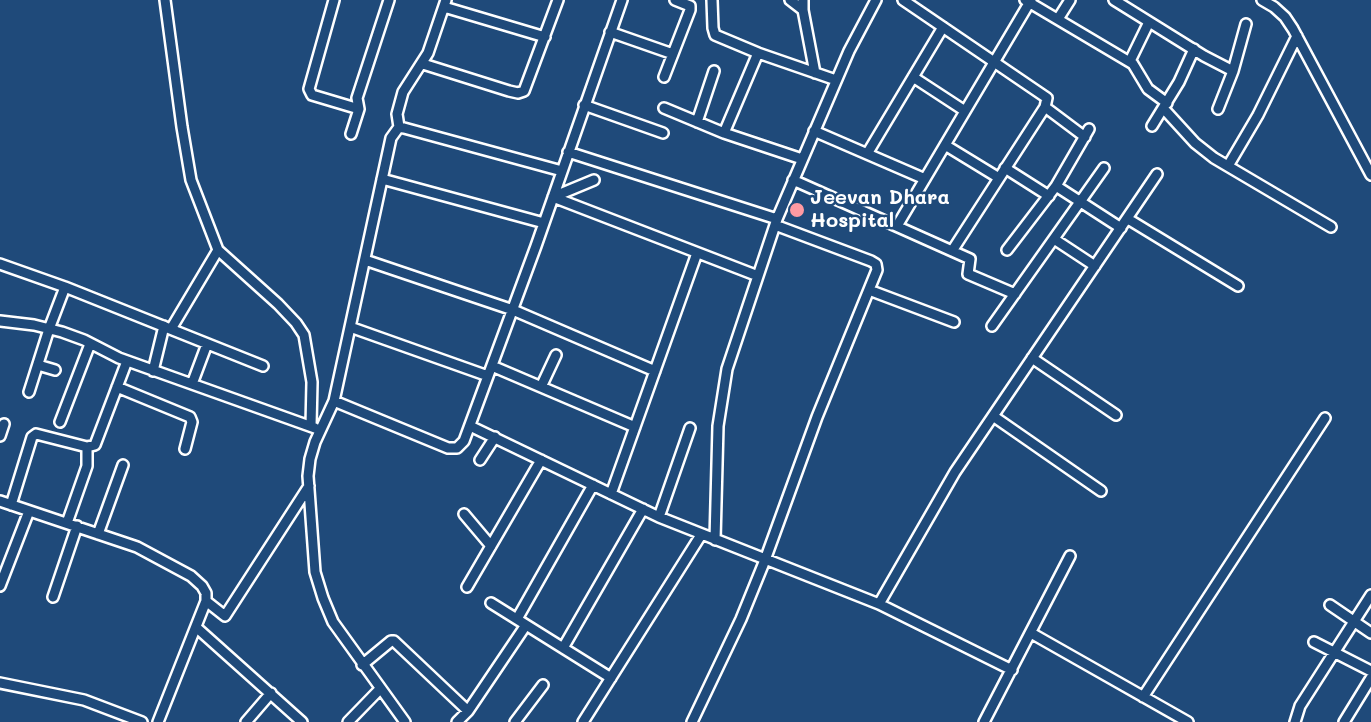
<!DOCTYPE html>
<html>
<head>
<meta charset="utf-8">
<style>
  body { margin:0 }
  canvas { display:block; background:#1f4a7a }
</style>
</head>
<body>
<canvas width="1371" height="722"></canvas>
<script>
const ctx = document.querySelector('canvas').getContext('2d');
ctx.lineJoin = 'round';
const shape = rows => new Path2D(rows.map(r => 'M' + r).join(''));
function strokePath(path, color, width, dash) { ctx.strokeStyle = color; ctx.lineWidth = width; ctx.lineCap = dash ? 'butt' : 'round'; ctx.setLineDash(dash || []); ctx.stroke(path); }
function label(font, color, halo, rows, align = 'center') {
  ctx.font = font + ' Mali,sans-serif'; ctx.lineWidth = 5; ctx.setLineDash([]); ctx.textBaseline = 'middle'; ctx.strokeStyle = halo; ctx.fillStyle = color; for (const [text, x, y, turn = 0] of rows) {
    ctx.save(); ctx.translate(x, y); ctx.rotate((+turn || 0) * Math.PI / 180); ctx.textAlign = isNaN(turn) ? turn : align; if (halo) ctx.strokeText(text, 0, 0); ctx.fillText(text, 0, 0); ctx.restore();
  }
}
const minor = shape([
  [165,0,182,127,191,180,218,250,278,304,296,323,304,335,312,382,311,426],
  [334,0,309,89,312,95,359,109],
  [712,0,713,28,715,35,758,53,836,80],
  [790,0,803,10],
  [803,0,803,10,815,73],
  [903,0,1047,98,1045,107,952,251],
  [1025,0,1133,64,1148,89,1167,103],
  [1114,0,1204,56,1233,71],
  [1262,0,1274,7,1285,17,1293,29,1371,175],
  [444,7,545,37],
  [1058,19,1070,0],
  [610,32,673,54],
  [423,64,509,91,518,93,524,91,558,0],
  [1133,64,1130,61,1149,22],
  [664,77,690,10,690,6,675,0],
  [913,77,965,111],
  [584,105,663,133],
  [1045,107,1085,137],
  [664,108,724,133,802,159],
  [1163,108,1195,143,1214,158,1331,227],
  [1218,109,1233,71,1246,24],
  [697,122,714,71],
  [1152,126,1179,82,1194,49],
  [399,127,397,114,403,92,428,53,446,0],
  [814,131,925,179],
  [724,133,758,53],
  [351,134,359,109,357,98,389,0],
  [945,145,999,178],
  [568,152,777,219],
  [867,154,943,27],
  [1228,166,1258,115,1297,36],
  [1005,168,1049,196],
  [382,179,544,223],
  [793,180,970,259,968,274,1015,294],
  [1056,186,1121,228],
  [553,197,758,276],
  [553,197,594,180],
  [1128,219,1238,286],
  [897,226,1031,0],
  [1054,239,1095,266],
  [1007,250,1056,186,1089,129],
  [365,260,513,310,655,371],
  [0,264,65,287,263,366],
  [869,290,954,322],
  [0,321,34,325,62,332,84,340,119,358,315,428],
  [992,326,1104,168],
  [350,327,488,376],
  [171,329,218,250],
  [1032,358,1116,415],
  [38,365,55,370],
  [492,366,635,427],
  [153,371,164,326],
  [192,384,207,344],
  [117,387,190,417,192,422,185,449],
  [541,387,556,355],
  [29,392,49,329,65,287],
  [334,401,448,448,457,448,464,441,536,246,622,0],
  [993,416,1101,491],
  [60,422,90,344],
  [470,426,659,517,879,604,1012,670],
  [0,436,4,424],
  [480,460,495,437],
  [611,494,697,253],
  [0,501,137,547,191,576,202,586,206,593,206,601,158,722],
  [11,505,32,437,36,434,87,447,95,445,127,361],
  [464,514,491,546],
  [659,517,690,428],
  [67,523,87,466,87,447],
  [98,534,123,465],
  [715,540,718,426,727,369,777,219,849,51,876,0],
  [0,586,29,511],
  [467,587,541,460],
  [53,597,77,526],
  [206,601,225,616,309,486],
  [491,603,611,678],
  [879,604,955,472,1157,174],
  [1330,605,1371,633],
  [517,619,593,485],
  [197,628,302,722],
  [1031,633,1188,722],
  [1314,642,1371,671],
  [563,648,643,509],
  [362,665,391,641,394,641,468,711],
  [0,683,84,700,142,722],
  [1143,697,1325,418],
  [246,722,271,693],
  [348,722,380,689],
  [405,722,333,622,323,598,315,572,308,476,310,459,315,442,334,401,391,138,399,127,404,128,562,171],
  [457,722,468,711,526,625],
  [515,722,543,685],
  [583,722,701,535],
  [692,722,741,619,765,560,817,417,877,270,876,264,871,261,775,225],
  [984,722,1070,556],
  [1295,722,1300,706,1371,595],
  [1344,722,1371,678]
]);
const markers = [
  [797,210,8,"#ff9aa2"]
];
const poiNames = [
  ["Jeevan Dhara",810,198],
  ["Hospital",810,221]
];
strokePath(minor, '#fff', 14);
strokePath(minor, '#1f4a7a', 9);
for (const [x, y, r, color] of markers) { const dot = new Path2D(); dot.arc(x, y, r, 0, 2 * Math.PI); ctx.fillStyle = color; ctx.fill(dot); strokePath(dot, '#1f4a7a', 2); }
label('bold 20px', '#fff', '#1f4a7a', poiNames, 'left');
</script>
</body>
</html>
